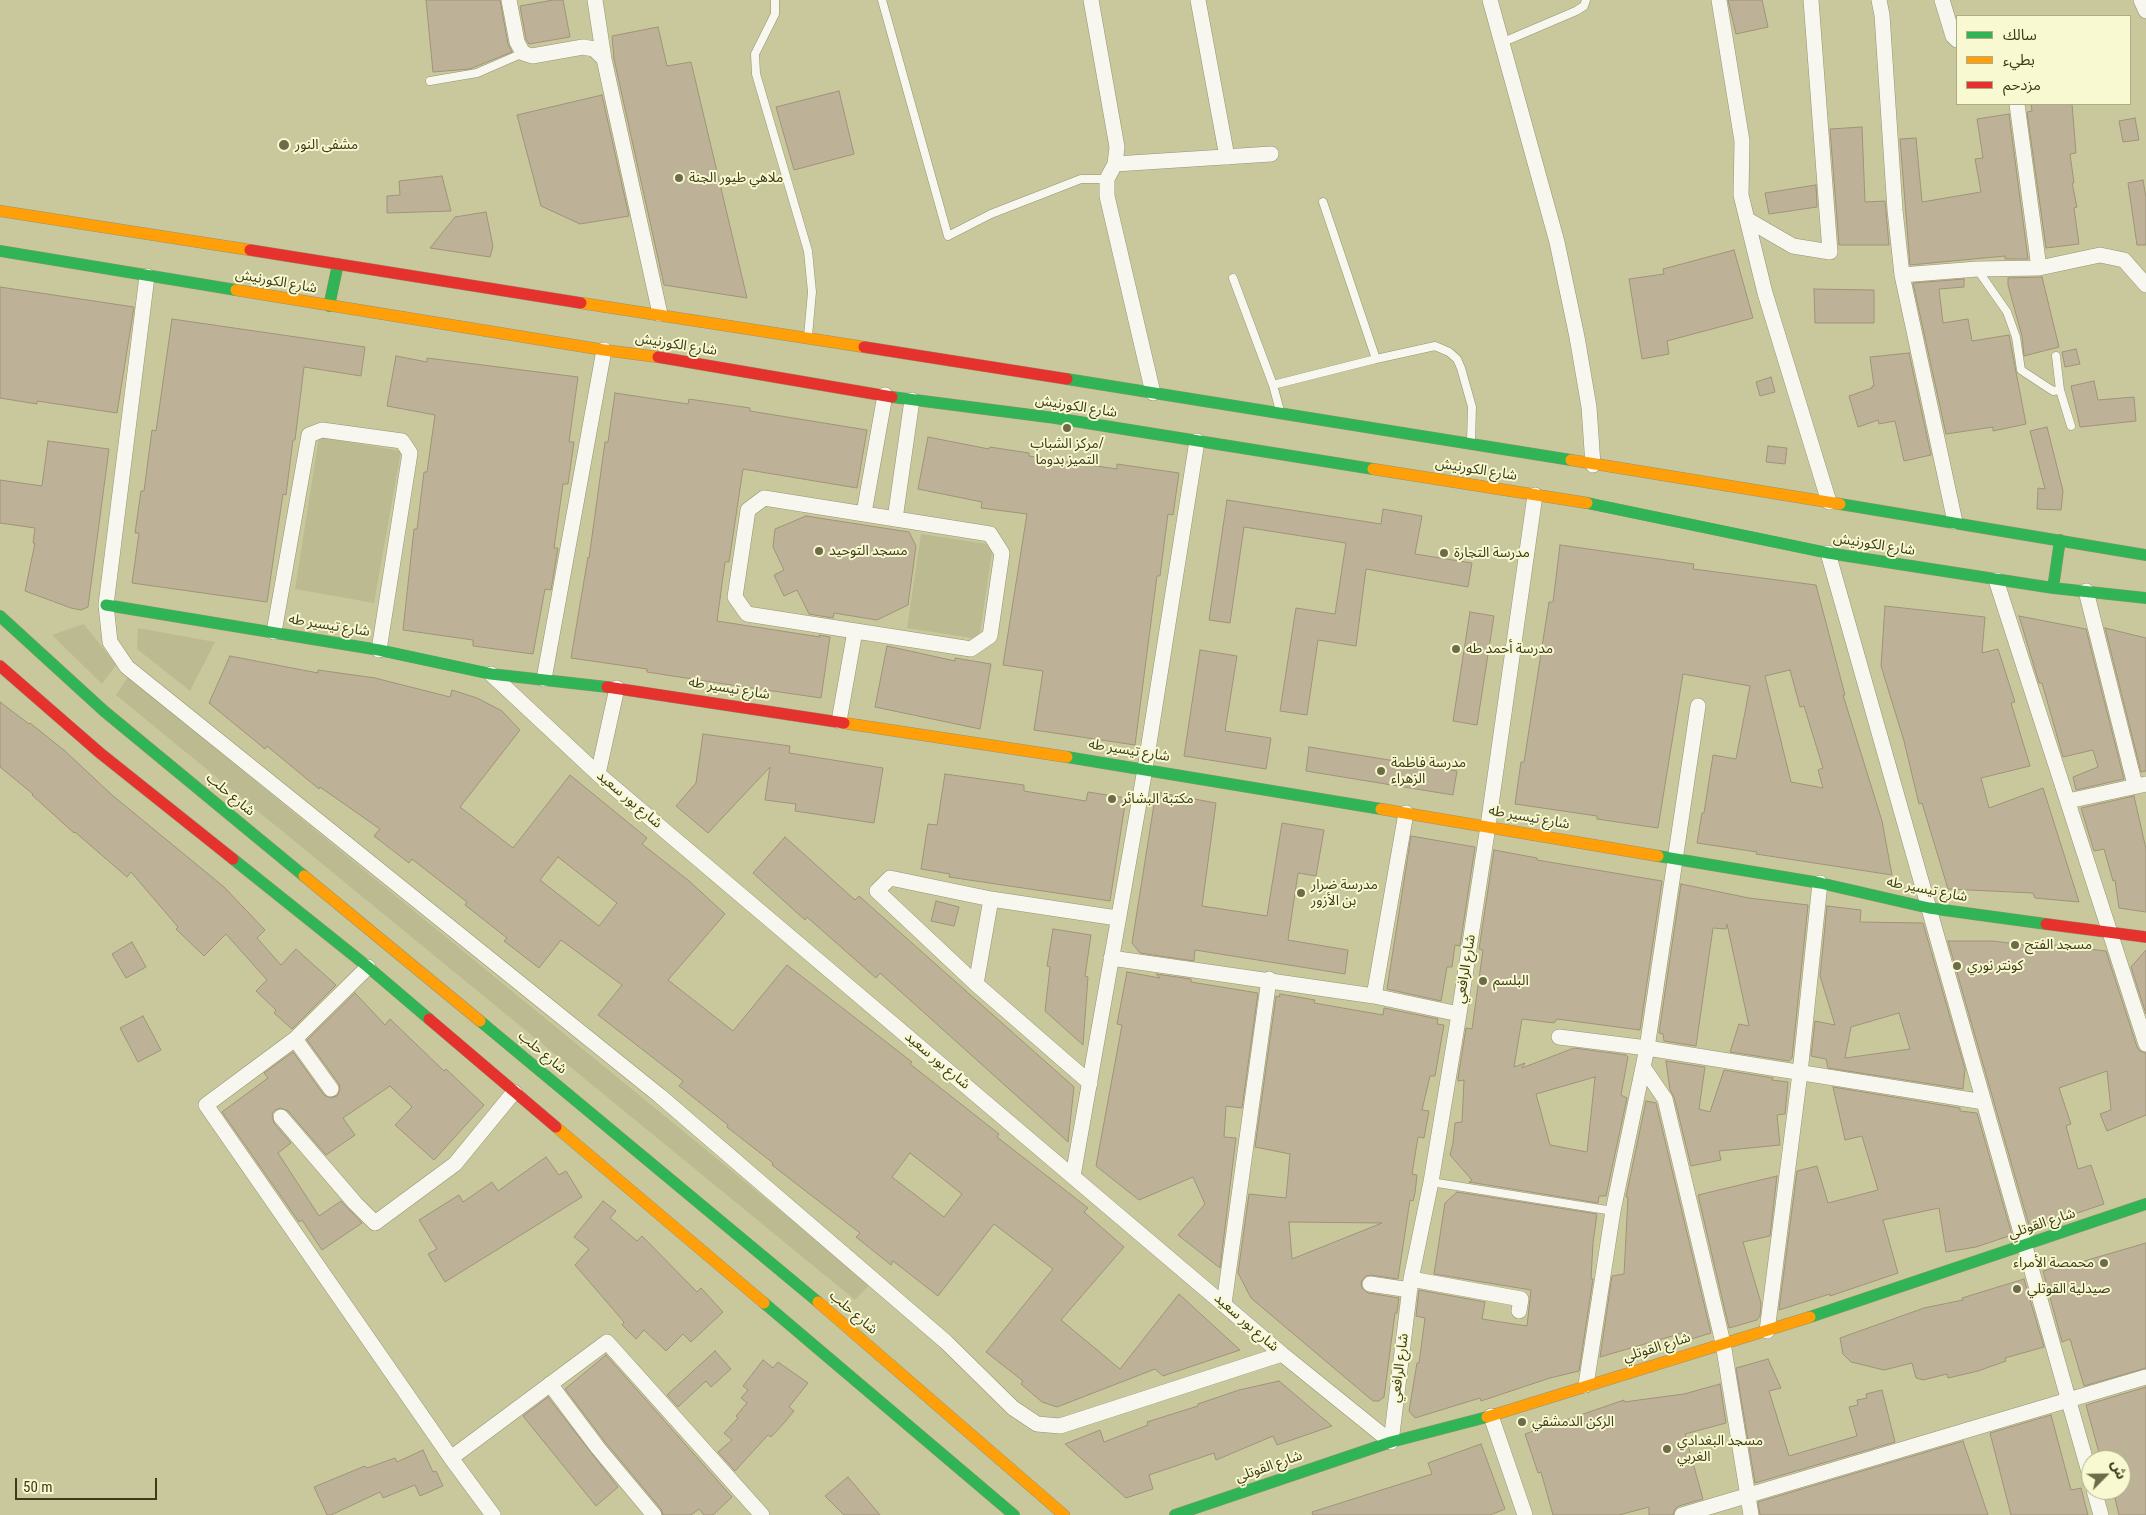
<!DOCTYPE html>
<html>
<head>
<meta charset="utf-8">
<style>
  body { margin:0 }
  #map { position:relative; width:2146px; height:1515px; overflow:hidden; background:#c9c89c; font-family:"Roboto Condensed","Noto Sans Arabic",sans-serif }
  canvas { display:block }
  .legend { position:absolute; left:1956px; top:15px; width:175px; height:90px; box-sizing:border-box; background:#f8f8d1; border:1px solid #adac88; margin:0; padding:6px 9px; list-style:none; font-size:15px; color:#3c3b1a }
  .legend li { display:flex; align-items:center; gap:10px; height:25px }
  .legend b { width:25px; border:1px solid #adac88 }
  .north { position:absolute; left:2081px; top:1450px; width:50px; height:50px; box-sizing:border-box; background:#f8f8d1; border:1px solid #adac88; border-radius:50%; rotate:67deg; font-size:14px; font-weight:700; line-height:20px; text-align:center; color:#3c3b1a }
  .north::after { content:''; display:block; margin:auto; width:18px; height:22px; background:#6d6c48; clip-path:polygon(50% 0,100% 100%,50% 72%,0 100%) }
  .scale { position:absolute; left:15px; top:1478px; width:142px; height:22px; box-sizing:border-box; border:2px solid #3c3b1a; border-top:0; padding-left:6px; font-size:15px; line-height:18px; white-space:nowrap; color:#3c3b1a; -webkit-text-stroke:4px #f8f8d1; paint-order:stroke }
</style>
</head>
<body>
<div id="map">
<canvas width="2146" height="1515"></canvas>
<ul class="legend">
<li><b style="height:6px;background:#30b455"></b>سالك</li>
<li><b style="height:6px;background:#ff9f0a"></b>بطيء</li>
<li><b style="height:6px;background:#e5322d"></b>مزدحم</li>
</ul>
<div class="north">ش</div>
<div class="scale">50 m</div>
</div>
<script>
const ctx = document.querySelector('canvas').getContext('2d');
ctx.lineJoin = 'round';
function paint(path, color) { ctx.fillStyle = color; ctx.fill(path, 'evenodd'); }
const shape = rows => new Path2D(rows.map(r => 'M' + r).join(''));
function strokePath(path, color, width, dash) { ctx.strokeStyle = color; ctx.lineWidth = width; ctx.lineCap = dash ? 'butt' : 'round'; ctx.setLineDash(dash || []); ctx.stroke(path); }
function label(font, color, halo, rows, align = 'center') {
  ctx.font = font + ' "Roboto Condensed","Noto Sans Arabic",sans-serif'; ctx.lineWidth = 4; ctx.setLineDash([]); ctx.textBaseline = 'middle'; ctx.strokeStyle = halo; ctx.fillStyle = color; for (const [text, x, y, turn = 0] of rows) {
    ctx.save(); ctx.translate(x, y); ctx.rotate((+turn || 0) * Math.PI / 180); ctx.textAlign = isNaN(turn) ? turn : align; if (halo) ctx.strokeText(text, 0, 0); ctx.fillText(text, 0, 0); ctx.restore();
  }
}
const green = shape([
  [319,437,401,451,374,603,295,589],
  [921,534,993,545,979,639,907,628],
  [84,624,116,665,102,684,52,635],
  [138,628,215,642,190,691,137,649],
  [128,677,870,1284,855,1300,116,695]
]);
const building = shape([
  [426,0,500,0,508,44,512,52,470,69,433,72,426,0],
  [553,0,563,0,570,37,529,44,526,39,520,6,553,0],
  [1728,0,1762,0,1768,27,1736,34,1728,0],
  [658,27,667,66,691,62,747,298,664,285,614,59,612,36,658,27],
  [839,91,854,154,794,170,776,107,839,91],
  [602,95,629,216,580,224,541,206,517,115,602,95],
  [2031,104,2072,104,2076,153,2070,154,2074,183,2072,183,2077,207,2074,208,2079,244,2046,248,2027,112,2032,111,2031,104],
  [2009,114,2028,259,2005,259,2005,256,1910,265,1900,139,1916,138,1922,202,1981,192,1975,159,1983,158,1977,119,2009,114],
  [2135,118,2139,140,2123,142,2119,121,2135,118],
  [1862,127,1865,202,1885,201,1889,245,1839,245,1830,129,1862,127],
  [442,176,451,211,387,213,387,196,400,195,399,181,442,176],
  [2143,180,2146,198,2146,245,2137,245,2128,183,2143,180],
  [1816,185,1817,207,1769,214,1765,193,1816,185],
  [486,212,493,246,490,257,430,248,455,217,486,212],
  [1734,250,1753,318,1667,341,1669,354,1642,359,1629,279,1664,274,1663,269,1734,250],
  [2042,277,2059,347,2024,356,2022,336,2008,285,2008,278,2042,277],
  [1964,279,1964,287,1939,289,1943,323,1968,319,1972,341,2009,335,2026,424,1993,431,1993,427,1946,434,1913,283,1964,279],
  [0,287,134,307,117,413,37,401,37,404,0,398,0,287],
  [1814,289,1874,290,1874,323,1815,323,1814,289],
  [172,319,365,347,361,376,304,367,295,440,293,440,286,495,283,494,267,602,132,583,139,533,135,533,141,491,144,491,152,430,156,431,172,319],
  [2076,349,2080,364,2065,367,2062,352,2076,349],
  [1909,353,1931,455,1904,461,1895,421,1879,424,1878,420,1858,427,1849,396,1872,388,1872,386,1874,386,1870,357,1909,353],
  [396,356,427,362,427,358,578,377,569,442,574,442,568,484,563,484,554,548,558,548,551,590,545,589,533,654,473,646,473,640,403,630,414,529,417,529,424,472,427,472,435,415,387,406,396,356],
  [1771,377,1775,392,1760,396,1756,382,1771,377],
  [2094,381,2098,400,2134,397,2136,421,2080,427,2071,386,2094,381],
  [615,393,688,404,689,399,750,408,750,411,867,430,857,488,743,469,729,562,725,562,717,621,820,637,819,635,830,637,821,698,718,683,647,672,647,669,571,658,588,557,589,558,605,442,608,442,615,393],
  [2047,427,2063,491,2061,510,2037,509,2038,488,2045,489,2030,431,2047,427],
  [928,437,989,449,990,447,1029,453,1029,456,1117,469,1117,464,1179,473,1173,515,1168,514,1160,576,1157,576,1135,745,1034,730,1043,671,1003,665,1027,514,981,508,982,502,918,489,928,437],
  [48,441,109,449,88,607,81,610,71,608,25,591,35,543,33,543,35,528,0,523,0,480,42,486,48,441],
  [1768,446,1787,448,1785,464,1766,462,1768,446],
  [1227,500,1381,524,1383,509,1422,516,1415,554,1472,563,1468,587,1366,569,1356,646,1318,640,1307,715,1280,711,1296,608,1335,614,1346,543,1244,527,1230,623,1209,620,1227,500],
  [806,516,909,532,916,546,908,605,877,620,834,613,833,618,809,614,797,590,784,596,774,575,784,570,773,547,775,529,806,516],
  [1560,545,1694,564,1693,569,1816,585,1845,695,1843,695,1882,821,1892,875,1756,854,1757,852,1697,843,1702,813,1704,813,1713,755,1736,759,1750,686,1683,674,1658,828,1597,819,1597,816,1515,804,1521,762,1524,762,1549,602,1553,602,1560,545],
  [1790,670,1800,707,1804,706,1823,768,1818,770,1823,788,1791,782,1765,676,1790,670],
  [1885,606,1985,617,1982,653,1998,649,2015,702,2011,703,2030,766,1981,778,1989,808,2043,788,2079,902,2035,898,2033,893,1948,889,1922,803,1919,804,1904,741,1881,666,1885,606],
  [1470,612,1494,616,1477,725,1453,721,1470,612],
  [2019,616,2086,629,2124,779,2076,790,2073,777,2098,767,2093,750,2063,757,2042,683,2039,683,2019,616],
  [2105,628,2146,638,2146,771,2141,772,2105,628],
  [887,646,955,661,955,658,991,664,980,729,875,707,887,646],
  [1200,650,1237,656,1225,731,1271,738,1266,769,1184,756,1200,650],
  [230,656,318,673,318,670,375,678,450,697,452,690,477,698,502,711,520,730,460,807,513,848,570,775,647,838,642,844,689,881,725,914,668,980,733,1031,787,965,912,1062,910,1064,999,1134,997,1137,1088,1208,1084,1212,1124,1247,1061,1320,1120,1369,1179,1294,1240,1350,1163,1376,1155,1369,1057,1407,1042,1402,1021,1384,1023,1381,986,1352,1053,1269,994,1224,938,1296,893,1261,891,1265,856,1237,860,1233,772,1165,773,1163,727,1127,728,1125,679,1086,683,1081,598,1015,622,985,561,940,539,968,504,941,507,938,465,905,467,902,412,859,409,863,374,836,380,829,320,787,319,789,267,746,265,749,209,703,230,656],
  [558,857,617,903,599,926,540,880,558,857],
  [910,1153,962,1194,944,1217,892,1177,910,1153],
  [0,702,29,724,30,723,65,751,112,795,224,887,265,930,257,938,281,965,296,949,336,985,292,1029,274,1013,276,1010,256,991,267,980,226,934,204,956,176,929,178,927,131,872,127,877,75,832,74,833,32,795,33,794,0,767,0,702],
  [703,734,790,746,789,753,883,768,874,823,795,811,796,804,765,800,770,767,708,833,676,806,696,783,703,734],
  [1309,747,1457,771,1453,795,1306,771,1309,747],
  [945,774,1024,785,1024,791,1086,801,1088,792,1126,798,1110,901,949,877,950,874,921,869,928,824,937,825,945,774],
  [1156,792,1216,803,1202,906,1267,916,1282,823,1324,830,1316,876,1298,873,1288,940,1348,950,1345,974,1195,950,1194,961,1140,953,1132,943,1156,792],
  [2134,796,2146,849,2146,912,2119,908,2115,880,2113,881,2104,849,2094,851,2081,808,2134,796],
  [1411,836,1475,847,1460,946,1455,945,1452,967,1447,967,1441,1001,1387,989,1411,836],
  [785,837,855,900,859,896,1074,1087,1068,1142,880,973,876,978,807,917,805,920,753,873,785,837],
  [1494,850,1537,858,1537,860,1662,881,1640,1030,1557,1019,1554,1023,1522,1019,1514,1067,1525,1063,1522,1068,1574,1048,1626,1055,1628,1057,1621,1095,1627,1098,1606,1196,1599,1196,1598,1203,1469,1182,1472,1180,1450,1155,1453,1143,1455,1123,1462,1122,1464,1080,1458,1081,1458,1078,1466,1028,1472,1029,1483,950,1479,949,1494,850],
  [1595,1077,1587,1152,1550,1145,1536,1094,1595,1077],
  [1681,884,1749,898,1808,905,1792,1058,1789,1061,1730,1052,1739,1024,1749,1026,1727,924,1726,929,1713,928,1696,1046,1664,1041,1663,1034,1659,1033,1681,884],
  [936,901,959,907,954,926,931,921,936,901],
  [1827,906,1861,910,1860,922,1923,923,1965,1069,1963,1089,1828,1068,1826,1059,1811,1056,1815,1021,1835,1025,1820,976,1827,906],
  [1899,1013,1910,1049,1845,1058,1851,1027,1899,1013],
  [1053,929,1091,935,1085,976,1088,977,1083,1045,1045,1011,1050,967,1047,966,1053,929],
  [1948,941,1993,941,2055,949,2054,945,2106,951,2137,1047,2140,1051,2146,1053,2146,1115,2107,1131,2100,1114,2111,1110,2107,1071,2059,1088,2071,1124,2066,1126,2078,1169,2091,1165,2104,1204,2030,1229,1948,941],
  [132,942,146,967,126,978,112,954,132,942],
  [2146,950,2146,1014,2131,967,2146,950],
  [1127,972,1160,978,1156,974,1191,979,1191,982,1258,993,1242,1108,1226,1106,1224,1137,1236,1138,1220,1268,1178,1235,1205,1204,1193,1177,1139,1200,1096,1166,1122,1025,1117,1024,1127,972],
  [355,993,385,1025,390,1019,444,1071,446,1069,484,1105,434,1160,395,1125,412,1107,390,1086,343,1118,355,1135,326,1155,288,1111,280,1108,275,1110,272,1114,274,1123,291,1143,278,1153,319,1216,341,1201,362,1223,322,1250,302,1220,299,1222,222,1112,268,1078,264,1073,293,1052,324,1095,331,1098,337,1096,340,1089,339,1084,307,1040,355,993],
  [1280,994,1315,1000,1314,1003,1383,1015,1384,1008,1438,1019,1437,1024,1444,1025,1435,1076,1430,1076,1422,1110,1429,1111,1424,1138,1418,1137,1412,1174,1417,1175,1415,1193,1413,1201,1410,1200,1398,1279,1371,1275,1366,1276,1361,1282,1362,1288,1368,1293,1399,1298,1397,1313,1395,1313,1384,1397,1379,1401,1373,1401,1251,1298,1238,1273,1249,1194,1286,1198,1290,1154,1255,1147,1276,996,1279,997,1280,994],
  [1289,1222,1382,1223,1292,1259,1289,1222],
  [143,1016,161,1050,138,1062,120,1028,143,1016],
  [1666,1061,1705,1067,1699,1109,1710,1112,1724,1070,1773,1078,1772,1080,1788,1082,1785,1114,1777,1115,1780,1145,1719,1151,1721,1160,1691,1166,1674,1097,1670,1090,1666,1061],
  [1833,1087,1960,1108,1960,1111,1977,1113,2012,1235,1976,1247,1946,1252,1939,1208,1883,1220,1898,1273,1830,1296,1830,1294,1779,1310,1797,1171,1817,1166,1828,1203,1878,1190,1862,1136,1845,1140,1833,1087],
  [1646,1101,1656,1103,1711,1333,1688,1340,1686,1332,1600,1357,1612,1276,1624,1274,1628,1197,1626,1197,1646,1101],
  [546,1157,559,1175,566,1171,582,1197,445,1282,428,1254,437,1249,419,1220,459,1195,463,1202,492,1182,498,1191,546,1157],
  [1777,1176,1770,1236,1743,1242,1761,1303,1760,1316,1757,1320,1729,1328,1698,1195,1777,1176],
  [1457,1192,1597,1214,1593,1243,1591,1279,1593,1279,1579,1371,1550,1378,1481,1401,1480,1398,1415,1418,1409,1411,1417,1363,1419,1363,1425,1318,1416,1316,1419,1290,1485,1302,1482,1319,1527,1326,1531,1290,1434,1274,1445,1203,1457,1192],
  [603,1201,616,1211,610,1218,637,1241,642,1236,697,1292,701,1288,723,1312,691,1342,683,1334,666,1351,644,1330,636,1339,622,1325,624,1322,575,1265,589,1249,574,1237,603,1201],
  [2146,1243,2146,1368,2084,1386,2070,1339,2062,1342,2043,1271,2073,1262,2074,1264,2146,1243],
  [2024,1279,2044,1347,2005,1358,2006,1361,1978,1371,1948,1378,1947,1374,1923,1380,1916,1378,1912,1363,1884,1370,1851,1362,1843,1354,1840,1338,1924,1308,1963,1300,1962,1298,2024,1279],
  [715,1351,731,1369,711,1387,706,1381,678,1407,667,1395,715,1351],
  [606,1355,732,1497,713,1515,704,1515,699,1509,691,1515,663,1515,661,1509,605,1442,565,1389,606,1355],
  [1768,1359,1781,1388,1769,1391,1789,1456,1857,1436,1849,1407,1858,1405,1857,1400,1867,1398,1866,1394,1882,1390,1895,1442,1755,1483,1736,1368,1768,1359],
  [763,1360,773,1368,778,1362,808,1383,789,1407,794,1411,784,1423,771,1437,768,1435,735,1471,718,1452,732,1440,724,1433,738,1418,736,1416,747,1403,741,1398,748,1390,743,1386,763,1360],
  [1279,1381,1332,1426,1277,1445,1273,1436,1216,1460,1214,1453,1149,1475,1153,1489,1126,1498,1065,1444,1100,1430,1104,1442,1148,1425,1147,1422,1198,1406,1198,1404,1239,1390,1279,1381],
  [1720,1384,1726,1423,1685,1434,1703,1499,1679,1506,1675,1509,1673,1515,1649,1515,1649,1507,1619,1515,1553,1515,1541,1472,1538,1473,1525,1434,1624,1400,1624,1402,1684,1394,1720,1384],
  [2146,1387,2146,1515,2119,1515,2113,1490,2121,1490,2121,1460,2101,1460,2086,1405,2146,1387],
  [548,1397,618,1487,596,1506,523,1416,548,1397],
  [2051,1415,2071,1490,2081,1488,2088,1515,2011,1515,1990,1433,2051,1415],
  [1963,1441,1988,1515,1760,1515,1758,1502,1963,1441],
  [1481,1444,1505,1509,1490,1515,1313,1515,1312,1512,1432,1474,1428,1463,1481,1444],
  [423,1450,433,1472,436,1471,443,1486,420,1496,415,1485,383,1498,380,1492,331,1515,327,1515,314,1487,365,1466,367,1468,395,1458,397,1462,423,1450],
  [848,1477,880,1515,844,1515,825,1496,848,1477]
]);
const lane = shape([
  [775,0,775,14,755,54,756,74,808,251,812,292,808,336],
  [882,0,948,236,991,214,1081,179,1107,179],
  [1501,43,1576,11,1584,6,1586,0],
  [430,81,477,73,523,53],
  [1323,202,1376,359],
  [1977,269,2007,312,2016,337,2021,370,2053,391,2060,390],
  [1233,278,1273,385,1280,411],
  [2056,356,2060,390,2071,426],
  [1273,385,1376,359,1435,346,1449,352,1457,359,1461,368,1472,407,1471,442],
  [1431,1182,1613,1211]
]);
const street = shape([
  [509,0,517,42,523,53,532,56,583,47,594,49,604,59],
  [595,0,604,59,660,314],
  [1091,0,1117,147,1115,164,1107,179,1107,196,1153,393],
  [1198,0,1227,157],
  [1490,0,1557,242,1577,337,1589,407,1593,465],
  [1719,0,1742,141,1741,195,1765,293,1829,502],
  [1879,0,1882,15,1895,210,1902,275,1955,522],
  [1942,0,1953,36,1957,40],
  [2141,0,2146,11],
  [2017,104,2039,268],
  [1115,164,1271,154],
  [1748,220,1793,246,1830,252,1811,0],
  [1902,275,1977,269,2039,268,2100,255,2124,260,2146,285],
  [147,276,106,605,110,642,127,667,660,1096,946,1342,1013,1408,1037,1424,1060,1426,1282,1354],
  [764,498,990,534,1002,553,990,636,971,649,747,614,735,597,748,510,764,498],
  [864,513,885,395],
  [895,519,912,400],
  [1828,553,2091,1479],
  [1996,580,2146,1044],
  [2086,591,2135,785],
  [274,632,309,435,322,430,402,441,410,453,379,650],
  [491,674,598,774,1282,1354,1391,1442],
  [544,679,604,350],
  [839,721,855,631],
  [598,774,617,688],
  [2068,801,2146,784],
  [1111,958,1374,996,1459,1014],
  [368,967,295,1039,206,1105,451,1458,493,1515],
  [976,984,991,899],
  [1374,996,1406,813],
  [1559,1037,1647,1048,1984,1102],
  [295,1039,331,1089],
  [1643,1067,1665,1099,1723,1343,1751,1515],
  [1090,1083,976,984,877,891,890,878,991,899,1117,918],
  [281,1117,355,1203,375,1223,455,1164,514,1092],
  [1073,1176,1145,769,1197,441],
  [1411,1279,1521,1299,1519,1311],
  [1370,1284,1410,1290],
  [1224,1304,1269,979],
  [1767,1331,1800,1073,1820,883],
  [550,1384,598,1448,654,1515],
  [1586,1385,1613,1211,1647,1048,1698,706],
  [1491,1416,1525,1515],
  [1391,1442,1411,1279,1431,1182,1459,1014,1488,826,1535,495],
  [451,1458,607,1342,762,1515],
  [2094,1490,2101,1515],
  [1682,1515,2146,1377]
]);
const fast = shape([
  [0,251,236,290],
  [329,306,338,264],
  [1067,379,1571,460],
  [892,397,1055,418,1373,469],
  [1587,503,1828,553,2053,588,2146,598],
  [1840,504,2146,555],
  [2053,588,2060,540],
  [106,605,379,650,491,674,607,687],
  [0,616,104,711,304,876],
  [1067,757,1381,809],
  [1658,856,1820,883,1929,908,2046,924],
  [233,859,368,967,429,1019],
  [480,1021,818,1302],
  [764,1303,1014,1515],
  [1810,1317,2146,1204],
  [1175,1515,1391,1442,1487,1417]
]);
const slow = shape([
  [0,211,250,250],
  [236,290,604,350,658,357],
  [581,303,864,347],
  [1571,460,1840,504],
  [1373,469,1587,503],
  [844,723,1067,757],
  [1381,809,1658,856],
  [304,876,480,1021],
  [556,1127,764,1303],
  [818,1302,1064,1515],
  [1487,1417,1810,1317]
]);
const jam = shape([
  [250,250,581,303],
  [864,347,1067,379],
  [658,357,892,397],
  [0,666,100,753,233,859],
  [607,687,844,723],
  [2046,924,2146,937],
  [429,1019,556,1127]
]);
const markers = [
  [284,145,6,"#6d6c48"],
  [679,178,5,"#6d6c48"],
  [1067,428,5,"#6d6c48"],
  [819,551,5,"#6d6c48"],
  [1444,553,5,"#6d6c48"],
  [1456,649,5,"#6d6c48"],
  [1381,771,5,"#6d6c48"],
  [1112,799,5,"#6d6c48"],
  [1301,893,5,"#6d6c48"],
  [2015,945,5,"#6d6c48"],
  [1957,966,5,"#6d6c48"],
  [1483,981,5,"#6d6c48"],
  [2104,1263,5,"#6d6c48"],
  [2017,1289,5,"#6d6c48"],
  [1522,1422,5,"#6d6c48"],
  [1667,1449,5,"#6d6c48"]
];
const poiNames = [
  ["مشفى النور",295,145],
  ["ملاهي طيور الجنة",689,178],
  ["مركز الشباب/",1067,444,"center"],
  ["التميز بدوما",1067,460,"center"],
  ["مسجد التوحيد",829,551],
  ["مدرسة التجارة",1454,553],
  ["مدرسة أحمد طه",1466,649],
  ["مدرسة فاطمة",1391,763],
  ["الزهراء",1391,779],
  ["مكتبة البشائر",1122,799],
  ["مدرسة ضرار",1311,885],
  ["بن الأزور",1311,901],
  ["مسجد الفتح",2025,945],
  ["كونتر نوري",1967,966],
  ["البلسم",1493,981],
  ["محمصة الأمراء",2094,1263,"right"],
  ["صيدلية القوتلي",2027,1289],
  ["الركن الدمشقي",1532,1422],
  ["مسجد البغدادي",1677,1441],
  ["الغربي",1677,1457]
];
const streetNames = [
  ["شارع الكورنيش",276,282,10],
  ["شارع الكورنيش",676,345,9],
  ["شارع الكورنيش",1076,407,9],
  ["شارع الكورنيش",1476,470,9],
  ["شارع الكورنيش",1874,545,9],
  ["شارع تيسير طه",329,626,9],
  ["شارع تيسير طه",729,689,9],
  ["شارع تيسير طه",1129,751,9],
  ["شارع حلب",230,795,40],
  ["شارع بور سعيد",629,800,40],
  ["شارع تيسير طه",1529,818,10],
  ["شارع تيسير طه",1927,890,11],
  ["شارع الرافعي",1466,969,-81],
  ["شارع حلب",542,1053,40],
  ["شارع بور سعيد",937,1061,40],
  ["شارع القوتلي",2042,1224,-18],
  ["شارع حلب",853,1313,41],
  ["شارع بور سعيد",1246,1323,41],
  ["شارع القوتلي",1657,1348,-17],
  ["شارع الرافعي",1400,1368,-83],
  ["شارع القوتلي",1269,1467,-19]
];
paint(green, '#bbba91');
paint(building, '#bdb198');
strokePath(building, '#a09378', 1);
strokePath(lane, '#959471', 9);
strokePath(street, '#959471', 16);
strokePath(fast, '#959471', 12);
strokePath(slow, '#959471', 12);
strokePath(jam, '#959471', 12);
strokePath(lane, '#f7f7f0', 8);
strokePath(street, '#f7f7f0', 15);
strokePath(fast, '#30b455', 11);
strokePath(slow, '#ff9f0a', 11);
strokePath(jam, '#e5322d', 11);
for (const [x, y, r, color] of markers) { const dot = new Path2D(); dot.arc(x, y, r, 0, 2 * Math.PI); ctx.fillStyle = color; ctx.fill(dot); strokePath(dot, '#f8f8d1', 2); }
label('14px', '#3c3b1a', '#f8f8d1', poiNames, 'left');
label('14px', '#3c3b1a', '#f8f8d1', streetNames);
</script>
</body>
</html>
